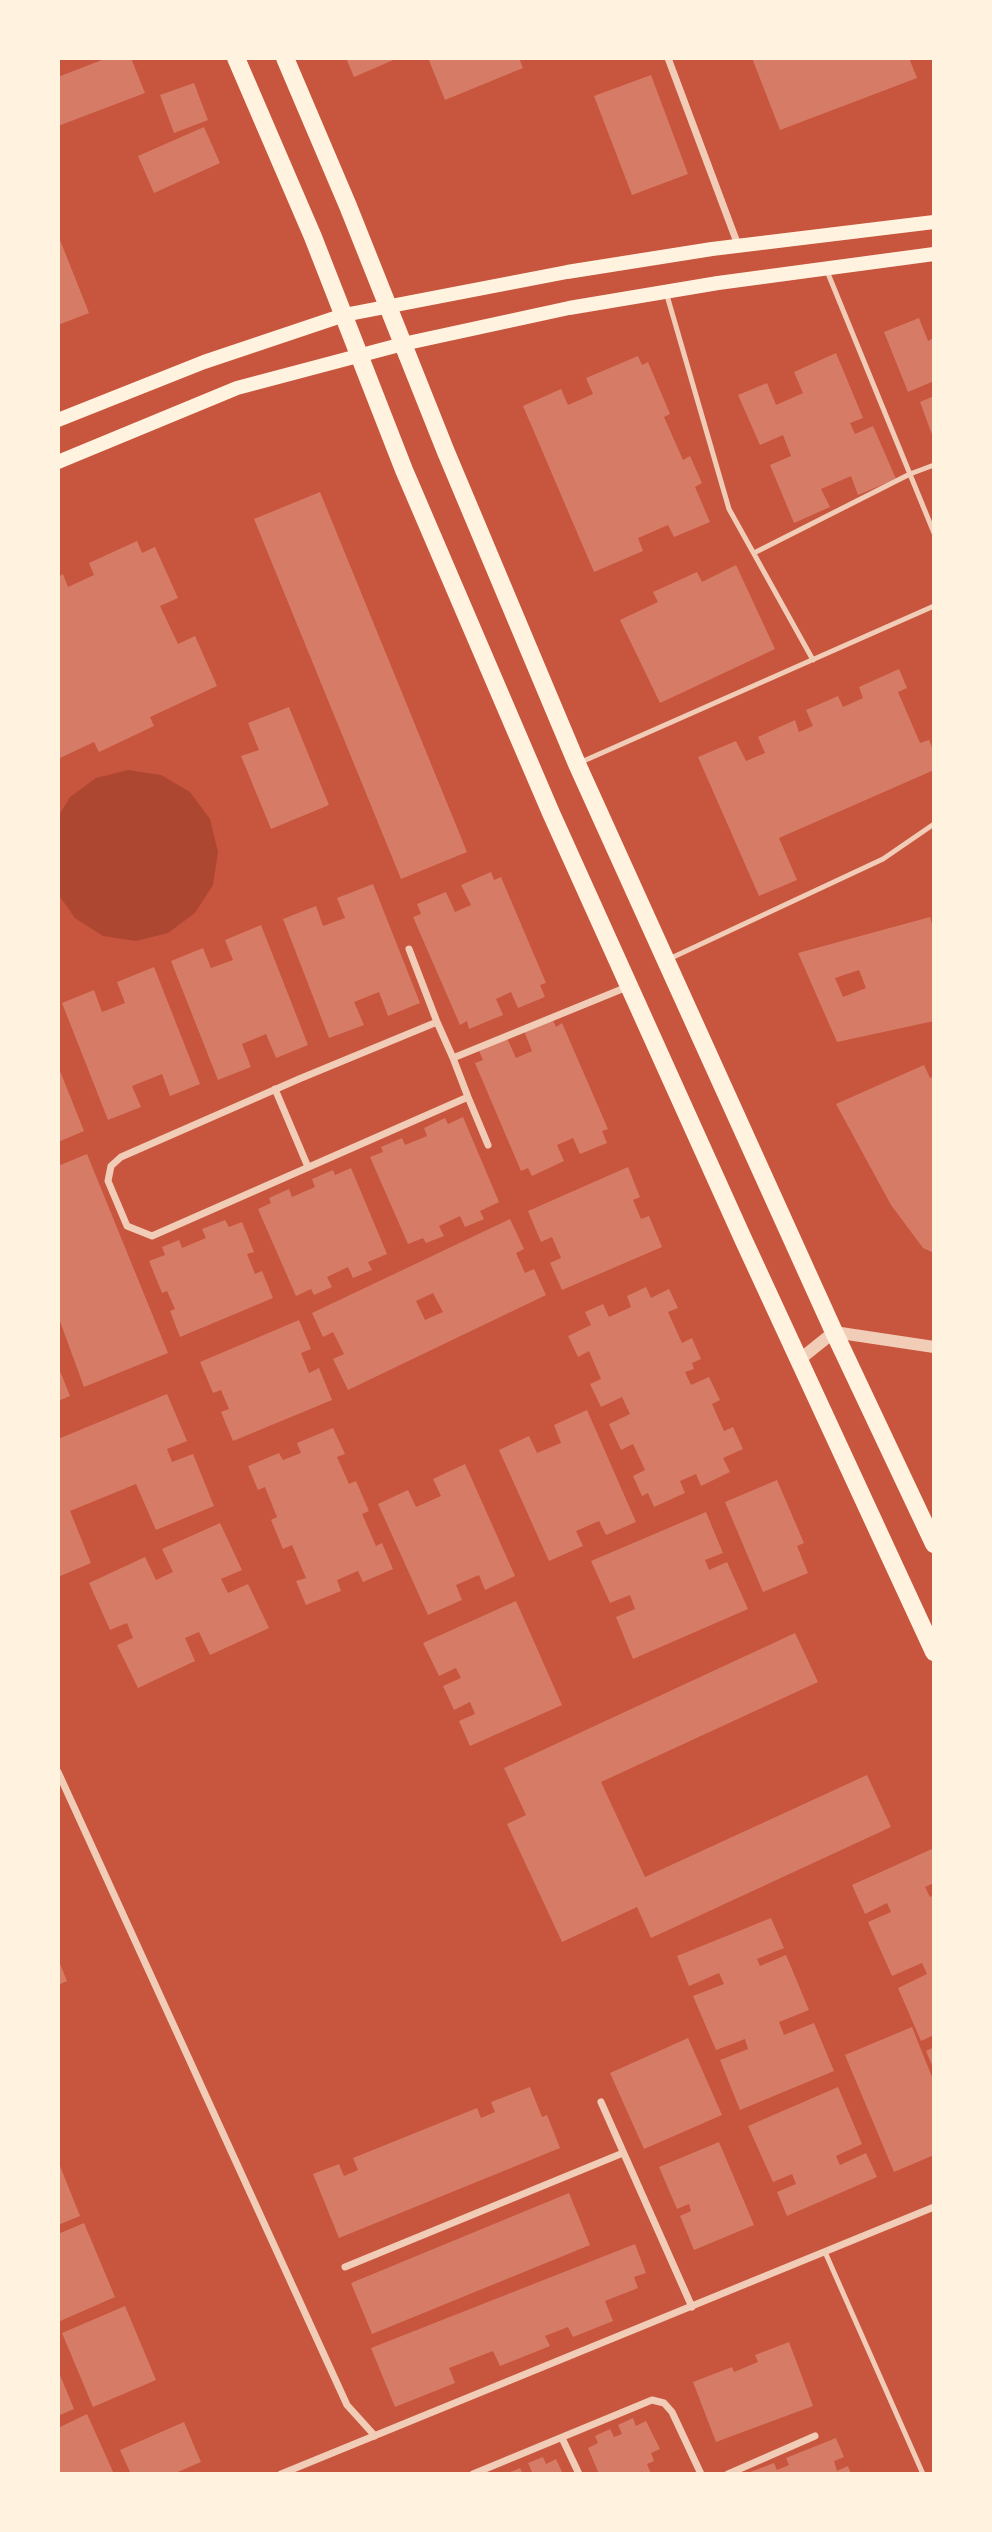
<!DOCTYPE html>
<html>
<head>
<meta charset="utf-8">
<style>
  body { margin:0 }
  #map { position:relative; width:992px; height:2532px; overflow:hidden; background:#c8553d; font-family:"Alegreya Sans",sans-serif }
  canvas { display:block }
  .frame { position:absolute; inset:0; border:60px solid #fff3e0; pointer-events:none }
</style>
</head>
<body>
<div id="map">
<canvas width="992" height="2532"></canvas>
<div class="frame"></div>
</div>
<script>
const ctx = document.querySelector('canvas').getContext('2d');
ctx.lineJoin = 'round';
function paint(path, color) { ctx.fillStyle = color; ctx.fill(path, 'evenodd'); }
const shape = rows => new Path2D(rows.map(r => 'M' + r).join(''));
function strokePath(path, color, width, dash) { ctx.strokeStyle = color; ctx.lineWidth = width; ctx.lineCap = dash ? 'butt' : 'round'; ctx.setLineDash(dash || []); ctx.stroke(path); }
const green = shape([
  [128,770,161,775,190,792,210,819,218,852,213,885,195,913,168,933,136,941,103,936,75,918,58,894,58,817,70,797,96,778]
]);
const building = shape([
  [107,58,131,58,145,93,58,126,58,77],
  [346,58,398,58,354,77],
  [428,58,519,58,523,68,445,100],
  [752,58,909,58,917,78,780,130],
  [651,75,688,174,632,195,594,96],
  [194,83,208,120,174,133,160,95],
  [204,127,220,163,154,193,138,156],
  [58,235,89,313,58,325],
  [919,318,928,341,934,338,934,381,908,392,884,332],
  [836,353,863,418,850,423,855,434,873,426,896,479,858,495,851,476,821,489,830,507,794,523,770,465,791,456,783,435,760,445,738,395,767,383,776,405,803,393,794,372],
  [638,356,642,365,648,362,670,414,664,417,683,460,690,456,702,483,695,487,710,522,674,537,668,525,638,538,643,551,594,572,523,406,561,389,568,405,593,394,586,378],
  [934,396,934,440,920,402],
  [320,492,467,852,401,879,254,519],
  [137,541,142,553,155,547,178,598,160,606,178,644,195,636,217,686,150,717,154,726,99,752,94,742,58,759,58,577,63,574,68,587,94,575,89,563],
  [736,565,775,649,660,703,620,620,658,602,653,592,697,572,702,582],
  [899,669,907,688,898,692,920,743,929,740,934,752,934,770,779,838,797,880,759,896,698,757,736,741,746,761,765,753,758,737,795,720,799,732,813,726,806,710,838,696,843,707,863,698,859,687],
  [289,707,329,805,271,829,241,756,259,750,248,723],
  [491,872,494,880,501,877,546,983,540,985,545,997,518,1008,511,992,496,999,503,1015,469,1029,467,1021,460,1025,413,917,421,914,417,904,446,892,455,912,471,905,461,885],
  [373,884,420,1003,388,1016,379,992,354,1002,364,1025,329,1038,283,919,316,906,323,926,345,918,337,898],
  [930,917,934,931,934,1021,837,1042,798,953],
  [859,970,866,988,843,997,835,978],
  [261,925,308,1045,276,1058,266,1034,242,1044,251,1067,218,1080,171,961,203,948,211,968,233,960,225,940],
  [154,967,200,1084,170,1096,162,1074,132,1086,141,1107,108,1120,62,1003,94,990,102,1012,125,1003,117,982],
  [552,1018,556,1027,562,1023,608,1129,602,1131,607,1143,580,1154,573,1138,557,1145,564,1161,532,1176,528,1168,521,1171,475,1063,483,1060,479,1051,507,1038,516,1058,532,1051,524,1031],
  [924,1065,930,1078,934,1076,934,1253,923,1248,891,1205,836,1104],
  [58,1066,84,1131,58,1142],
  [463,1117,499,1202,480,1211,484,1219,465,1227,460,1216,439,1226,444,1236,426,1243,423,1238,408,1244,370,1157,383,1152,381,1147,402,1138,405,1145,427,1136,424,1128,445,1118,448,1124],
  [87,1154,168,1353,84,1387,58,1316,58,1166],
  [628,1167,640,1197,633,1200,641,1219,649,1216,662,1247,562,1290,550,1263,561,1258,552,1237,541,1242,528,1211],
  [351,1168,387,1254,368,1262,372,1270,353,1278,348,1267,327,1277,332,1287,314,1295,311,1289,296,1296,258,1209,271,1203,269,1198,289,1189,292,1197,315,1187,312,1179,333,1170,335,1175],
  [510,1219,524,1249,516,1253,525,1273,534,1269,546,1295,348,1390,333,1359,344,1354,333,1332,323,1337,312,1313],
  [433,1293,443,1312,425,1320,416,1301],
  [225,1220,229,1227,242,1222,254,1252,247,1254,255,1274,262,1271,273,1298,180,1337,170,1311,175,1309,167,1291,162,1293,149,1261,165,1255,162,1247,179,1240,182,1248,206,1238,202,1229],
  [646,1287,651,1298,669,1289,678,1308,668,1312,682,1343,692,1338,701,1359,692,1363,694,1369,685,1372,691,1385,709,1377,720,1400,712,1404,724,1431,733,1427,743,1449,723,1458,730,1472,701,1486,696,1474,680,1481,685,1493,654,1507,648,1493,642,1496,633,1476,645,1470,633,1444,621,1450,609,1424,630,1414,622,1397,601,1407,590,1384,601,1379,589,1351,578,1357,568,1336,591,1325,585,1312,603,1304,609,1317,631,1307,627,1296],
  [299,1320,311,1349,301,1353,309,1373,319,1368,332,1400,233,1441,221,1412,229,1409,221,1390,213,1393,200,1362],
  [58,1366,70,1396,58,1401],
  [167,1394,187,1441,167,1449,172,1462,193,1454,214,1506,156,1530,136,1484,70,1511,91,1563,58,1577,58,1439],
  [587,1410,636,1522,606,1535,599,1521,576,1531,583,1546,549,1561,499,1450,529,1436,537,1453,561,1443,554,1425],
  [333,1428,345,1454,337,1457,349,1484,356,1481,369,1511,362,1514,376,1546,382,1543,393,1569,363,1582,358,1571,337,1580,341,1591,306,1605,296,1581,306,1578,292,1545,283,1549,271,1520,277,1517,265,1487,258,1490,248,1466,279,1453,283,1460,301,1453,297,1443],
  [465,1464,515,1576,485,1590,479,1575,456,1585,462,1600,428,1615,378,1504,408,1490,416,1507,441,1496,433,1479],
  [777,1480,804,1543,797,1546,808,1573,763,1592,725,1502],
  [706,1512,723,1553,705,1560,709,1570,727,1562,748,1609,633,1659,616,1617,635,1609,630,1595,610,1603,591,1561],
  [220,1523,242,1570,221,1579,228,1593,248,1584,269,1628,210,1655,199,1632,185,1638,195,1661,138,1688,117,1645,133,1638,127,1623,110,1630,89,1583,145,1557,156,1580,173,1572,162,1549],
  [516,1601,562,1705,470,1746,459,1721,475,1714,470,1702,454,1710,443,1686,461,1678,456,1668,439,1676,423,1643],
  [795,1633,818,1682,601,1782,645,1877,867,1775,891,1827,651,1938,637,1907,562,1942,507,1824,526,1815,504,1768],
  [934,1848,934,1883,925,1887,930,1897,934,1895,934,2035,921,2041,898,1988,927,1974,922,1963,892,1976,868,1922,891,1912,887,1903,865,1914,852,1885],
  [771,1918,784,1948,757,1959,760,1966,786,1955,809,2010,779,2022,784,2035,814,2023,834,2071,740,2110,720,2060,748,2049,745,2039,716,2050,693,1996,724,1984,719,1973,689,1986,677,1956],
  [58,1959,67,1981,58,1985],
  [912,2027,934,2082,934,2155,894,2172,845,2055],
  [688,2038,722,2115,644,2149,610,2073],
  [934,2047,934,2070,926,2051],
  [530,2087,542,2117,547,2115,560,2148,339,2238,313,2174,339,2164,344,2176,358,2170,353,2158,477,2108,481,2118,495,2112,491,2102],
  [838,2087,862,2144,836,2156,840,2165,866,2153,877,2177,787,2216,777,2192,796,2184,792,2174,773,2182,748,2126],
  [719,2142,754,2225,694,2250,680,2216,691,2211,689,2204,677,2209,659,2167],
  [58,2161,80,2216,58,2225],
  [569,2193,590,2245,372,2334,351,2283],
  [84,2223,115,2297,58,2322,58,2234],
  [635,2244,646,2273,634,2277,638,2288,605,2301,613,2321,573,2337,568,2327,545,2336,550,2346,500,2366,493,2351,449,2368,455,2383,395,2407,371,2348],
  [125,2306,156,2380,93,2407,62,2333],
  [789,2342,813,2406,716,2442,693,2382,732,2367,734,2372,758,2362,755,2355],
  [58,2370,74,2409,58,2416],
  [87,2414,114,2474,58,2474,58,2428],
  [633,2418,636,2426,646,2421,660,2449,651,2453,654,2461,647,2464,651,2474,599,2474,588,2448,598,2443,595,2436,610,2429,614,2437,622,2434,618,2425],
  [184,2422,201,2462,173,2474,131,2474,120,2450],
  [836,2438,844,2457,834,2461,837,2471,848,2466,851,2474,745,2474,774,2463,777,2470,789,2465,786,2458],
  [543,2457,546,2464,556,2459,563,2474,528,2474,532,2472,528,2463],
  [520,2468,523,2474,506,2474]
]);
const service = shape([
  [827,271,934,533],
  [666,292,729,509,813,660],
  [754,553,910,474,934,465],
  [579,763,934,606],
  [669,959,883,859,934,824],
  [825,2252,923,2474]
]);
const minor = shape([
  [668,58,738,245],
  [409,949,437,1022],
  [453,1058,437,1022,299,1079,121,1157,111,1166,108,1181,127,1226,152,1236,468,1097,453,1058,627,987],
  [275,1089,308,1167],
  [468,1097,488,1145],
  [58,1772,347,2405,375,2436],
  [601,2102,692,2307],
  [345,2267,623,2153],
  [562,2438,579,2474],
  [281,2474,934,2207],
  [473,2474,652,2400,664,2403,672,2412,701,2474],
  [728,2474,815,2436]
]);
const tertiary = shape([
  [799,1360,834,1332,934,1347]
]);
const secondary = shape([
  [58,420,204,362,344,315,567,272,712,249,934,222],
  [58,462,237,388,403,344,569,308,718,283,934,254]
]);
const primary = shape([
  [236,58,313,237,404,470,551,813,744,1241,934,1652],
  [285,58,348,206,446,452,577,764,834,1332,934,1544]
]);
paint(green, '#ae4732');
paint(building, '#d67c66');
strokePath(service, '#f1ccb7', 5);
strokePath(minor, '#f1ccb7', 7);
strokePath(tertiary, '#f1ccb7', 12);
strokePath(secondary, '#fff3e0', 14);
strokePath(primary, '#fff3e0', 18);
</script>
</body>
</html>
